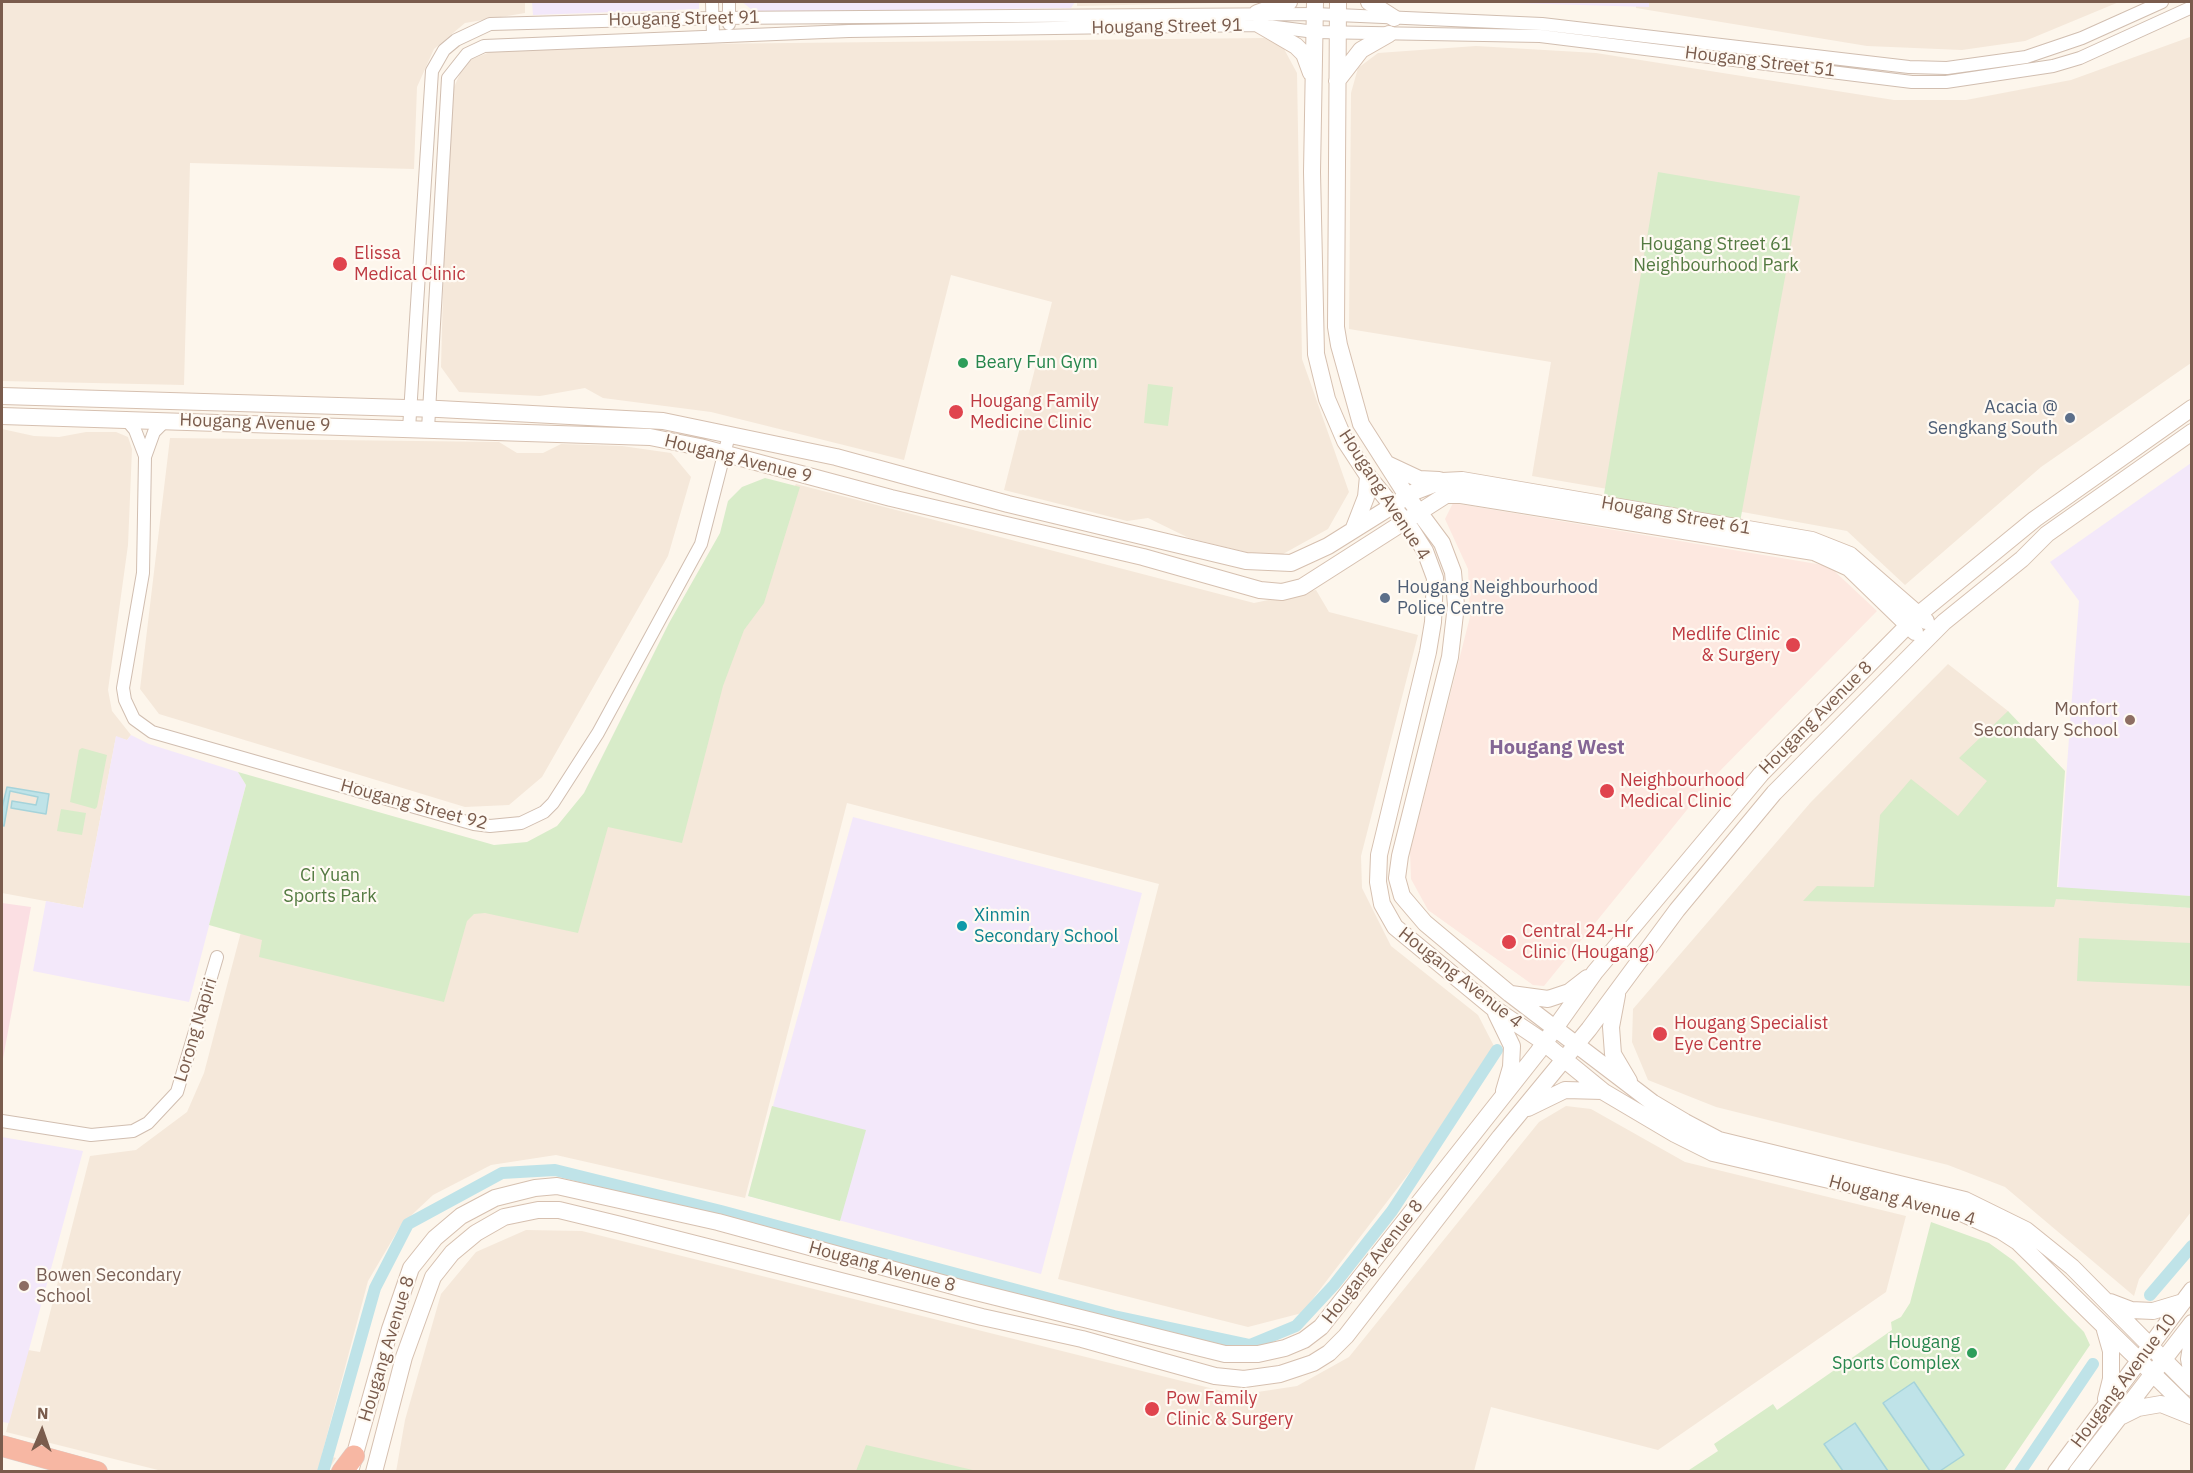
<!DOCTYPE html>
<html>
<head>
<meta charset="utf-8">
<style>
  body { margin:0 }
  #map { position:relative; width:2193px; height:1473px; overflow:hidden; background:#fdf6ec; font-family:"IBM Plex Sans",sans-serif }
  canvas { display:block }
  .frame { position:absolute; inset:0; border:3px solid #7a5c4d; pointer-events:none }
  .north { position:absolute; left:12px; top:1401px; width:60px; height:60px; -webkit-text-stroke:4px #fffaf3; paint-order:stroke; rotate:2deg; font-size:16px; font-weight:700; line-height:24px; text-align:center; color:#7a5c4d }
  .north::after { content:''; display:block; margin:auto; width:21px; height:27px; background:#7a5c4d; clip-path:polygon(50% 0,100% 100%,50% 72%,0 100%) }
</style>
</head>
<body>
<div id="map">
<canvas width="2193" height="1473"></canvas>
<div class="frame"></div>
<div class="north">N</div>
</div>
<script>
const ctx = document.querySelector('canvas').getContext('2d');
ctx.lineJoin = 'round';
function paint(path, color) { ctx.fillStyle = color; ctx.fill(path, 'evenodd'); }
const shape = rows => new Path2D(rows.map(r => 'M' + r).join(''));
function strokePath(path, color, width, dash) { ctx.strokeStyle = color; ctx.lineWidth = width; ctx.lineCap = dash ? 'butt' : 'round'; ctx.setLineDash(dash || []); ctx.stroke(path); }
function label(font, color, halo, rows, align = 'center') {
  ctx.font = font + ' "IBM Plex Sans",sans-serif'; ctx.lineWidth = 4.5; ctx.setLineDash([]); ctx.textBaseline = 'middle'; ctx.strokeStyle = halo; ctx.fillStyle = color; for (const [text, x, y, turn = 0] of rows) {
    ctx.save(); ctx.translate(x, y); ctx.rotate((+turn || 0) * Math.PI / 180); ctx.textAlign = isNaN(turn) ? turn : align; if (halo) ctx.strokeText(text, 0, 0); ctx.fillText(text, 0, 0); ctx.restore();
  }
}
const residential = shape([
  [2,2,525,2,525,13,465,23,434,49,417,87,414,169,190,163,184,385,2,381],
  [1077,2,1260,2,1077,6],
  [1636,2,2119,2,2025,41,1962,50,1867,46,1636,8],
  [2190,37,2191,363,2041,467,1905,585,1847,531,1726,509,1765,385,1795,209,1625,492,1532,476,1551,362,1349,329,1351,93,1358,68,1378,53,1476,46,1596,53,1894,100,1966,100,2071,80],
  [1264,38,1283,47,1297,73,1302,359,1349,492,1328,529,1283,554,1258,555,1189,538,1148,518,1127,521,1004,490,1052,302,951,275,904,460,711,412,603,398,585,388,540,396,459,392,441,367,448,101,465,62,505,46],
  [2,429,34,436,59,437,86,432,116,432,128,437,132,449,128,545,108,690,112,711,131,735,127,740,116,737,83,908,2,893],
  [170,438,499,442,517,453,543,453,561,444,622,446,671,453,691,477,668,556,542,777,509,805,465,807,159,714,140,689],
  [796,484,1254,603,1316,590,1329,612,1418,635,1361,856,1362,888,1391,946,1478,1015,1496,1050,1496,1059,1302,1313,1248,1327,1058,1279,1159,884,847,803,745,1198,556,1155,491,1165,433,1195,401,1225,368,1281,322,1454,336,1458,328,1471,162,1471,6,1432,28,1350,40,1352,90,1156,136,1150,187,1112,204,1073,241,932,447,897,569,872],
  [1948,664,2008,711,2055,776,2044,898,2191,908,2191,1212,2139,1279,2134,1296,2005,1187,1948,1165,1716,1107,1648,1080,1632,1042,1633,1009,1811,802],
  [1566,1106,1591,1109,1685,1162,1906,1216,1886,1292,1658,1450,1491,1407,1474,1471,396,1472,405,1420,441,1294,476,1252,526,1230,582,1231,1238,1395,1297,1386,1349,1357,1539,1122]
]);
const commercial = shape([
  [1453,503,1829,566,1877,611,1712,779,1544,986,1533,985,1428,910,1411,879,1410,852,1470,617,1468,569,1445,519]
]);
const education = shape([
  [532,2,699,2,699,9,533,15],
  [742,2,1075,2,1071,8,755,12],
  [1479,2,1649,2,1649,7],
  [2191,463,2191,896,2058,889,2079,601,2050,562],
  [131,735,149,744,238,772,246,785,189,1002,33,971,46,901,83,908,116,736,127,740],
  [853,817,1142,893,1041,1274,748,1196],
  [2,1137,83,1151,9,1423,2,1422]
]);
const medical = shape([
  [2,903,31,907,2,1064]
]);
const green = shape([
  [1658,172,1800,196,1740,522,1603,500],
  [1148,384,1173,387,1168,426,1144,423],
  [765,478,800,487,764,603,744,630,723,686,682,843,608,827,578,933,485,913,474,914,467,921,444,1002,259,957,262,940,209,925,246,785,238,772,494,845,527,842,557,826,584,793,669,623,720,533,728,501,742,487],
  [2008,711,2065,771,2057,887,2191,896,2191,908,2056,899,2054,907,1803,901,1817,886,1874,887,1880,815,1911,779,1958,816,1987,781,1959,758],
  [82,748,107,755,97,807,95,809,70,802,79,750],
  [61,809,86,813,82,835,57,831],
  [2079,938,2191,943,2191,986,2077,981],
  [772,1106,866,1130,840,1221,748,1196],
  [1931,1222,1989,1243,2014,1261,2084,1332,2090,1345,2004,1471,1686,1472,1718,1451,1714,1444,1773,1404,1777,1410,1892,1330,1891,1322,1901,1317,1910,1303],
  [866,1445,977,1471,856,1471]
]);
const water = shape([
  [7,787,49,794,46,814,11,808,12,801,36,805,38,797,10,791,4,826,2,825,2,808,7,787],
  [1914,1382,1964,1455,1940,1471,1930,1471,1883,1403,1914,1382],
  [1855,1423,1888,1471,1843,1471,1824,1444,1855,1423]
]);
const canal = shape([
  [2150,1295,2192,1246],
  [323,1472,375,1288,408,1224,502,1173,555,1170,721,1211,1114,1316,1250,1345,1296,1326,1334,1285,1392,1211,1497,1050],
  [2020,1472,2093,1364]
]);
const street = shape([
  [712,2,713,36],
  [729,2,729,24],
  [125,418,135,430,145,456],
  [166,420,154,432,145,457,143,573,123,688,125,700,134,719,152,732,474,824,490,826,521,823,544,812,553,803,598,733,701,544,729,435],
  [409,429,432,71,444,50,456,40,490,24,713,18,1315,14,1542,24,1909,67,1947,68,2026,57,2082,38,2162,2],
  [428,429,448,78,467,54,484,46,849,31,1260,25,1315,32,1540,36,1912,82,1946,82,2053,66,2080,58,2192,7],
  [2,1121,91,1135,133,1131,148,1123,177,1092,217,957]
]);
const secondary = shape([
  [1315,2,1312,172,1316,354,1327,399,1345,441,1368,476,1411,529,1425,551,1435,578,1433,622,1428,652,1379,855,1378,882,1382,904,1395,927,1492,1007,1538,1038,1604,1092,1675,1134,1713,1153,1928,1203,1959,1212,2001,1231,2018,1242,2192,1412],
  [1338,2,1336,327,1339,345,1361,424,1407,496,1442,543,1453,572,1456,605,1450,657,1400,856,1397,878,1402,896,1425,923,1510,994,1653,1103,1685,1122,1719,1140,1965,1200,2026,1230,2072,1267,2192,1388],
  [1369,2,1394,18],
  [1257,13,1289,2],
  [1260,25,1296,46,1304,54,1311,73],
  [1337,81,1361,50,1389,34],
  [2,396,439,409,663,421,836,457,1008,504,1246,561,1291,563,1328,546,1416,491,1442,481,1462,480,1812,540,1850,555,1926,621],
  [2,416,650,437,700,447,891,498,1143,557,1260,590,1282,592,1302,587,1446,495,1461,495,1814,552,1849,568,1915,632],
  [1387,464,1419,479,1439,480],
  [1354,528,1366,497,1368,476],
  [1511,994,1548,999,1569,992,1587,978],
  [1617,995,1611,1027,1613,1054,1629,1081],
  [1496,1013,1512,1046,1511,1067,1504,1091],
  [1528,1108,1565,1090,1603,1091],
  [2110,1302,2131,1310,2153,1311,2183,1302],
  [2105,1330,2111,1351,2111,1379,2106,1399],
  [2192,1340,2189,1359,2192,1375],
  [2122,1416,2138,1408,2161,1404,2191,1416],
  [351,1468,390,1329,411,1268,435,1238,461,1216,495,1198,535,1188,557,1186,718,1222,964,1289,1225,1354,1258,1354,1285,1348,1304,1340,1321,1327,1538,1052,1595,972,1761,774,1919,614,2035,519,2192,408],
  [374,1472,404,1357,433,1277,452,1253,476,1233,504,1217,538,1210,559,1210,621,1225,982,1317,1082,1339,1215,1376,1244,1379,1280,1374,1313,1363,1329,1353,1346,1336,1500,1137,1589,1029,1677,910,1774,793,1944,622,2022,559,2047,534,2192,432],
  [2056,1472,2192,1290],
  [2077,1472,2192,1323]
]);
const highway = shape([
  [2,1446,97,1472],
  [342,1472,354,1456]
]);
const markers = [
  [340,264,8,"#e0444e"],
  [963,363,6,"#2e9e5b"],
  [956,412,8,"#e0444e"],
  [2070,418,6,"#5c6f8a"],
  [1385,598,6,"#5c6f8a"],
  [1793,645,8,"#e0444e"],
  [2130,720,6,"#8d6e63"],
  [1607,791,8,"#e0444e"],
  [962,926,6,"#0f9aa8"],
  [1509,942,8,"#e0444e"],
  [1660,1034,8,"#e0444e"],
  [24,1286,6,"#8d6e63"],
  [1972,1353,6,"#2e9e5b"],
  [1152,1409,8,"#e0444e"]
];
const streetNames = [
  ["Hougang Street 91",684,19,-1],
  ["Hougang Street 91",1167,27,-1],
  ["Hougang Street 51",1760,62,7],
  ["Hougang Avenue 9",255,423,2],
  ["Hougang Avenue 9",738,459,14],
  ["Hougang Avenue 4",1384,495,57],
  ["Hougang Street 61",1676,516,10],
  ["Hougang Avenue 8",1816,718,-45],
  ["Hougang Street 92",414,805,15],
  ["Hougang Avenue 4",1460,978,38],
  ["Lorong Napiri",196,1030,-73],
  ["Hougang Avenue 4",1902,1201,15],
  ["Hougang Avenue 8",1373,1262,-52],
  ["Hougang Avenue 8",882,1267,15],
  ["Hougang Avenue 8",387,1349,-73],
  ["Hougang Avenue 10",2124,1381,-53]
];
const parkNames = [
  ["Hougang Street 61",1716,245],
  ["Neighbourhood Park",1716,266],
  ["Ci Yuan",330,876],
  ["Sports Park",330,897]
];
const healthNames = [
  ["Elissa",354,254],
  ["Medical Clinic",354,275],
  ["Hougang Family",970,402],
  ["Medicine Clinic",970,423],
  ["Medlife Clinic",1780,635,"right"],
  ["& Surgery",1780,656,"right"],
  ["Neighbourhood",1620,781],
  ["Medical Clinic",1620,802],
  ["Central 24-Hr",1522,932],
  ["Clinic (Hougang)",1522,953],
  ["Hougang Specialist",1674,1024],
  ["Eye Centre",1674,1045],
  ["Pow Family",1166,1399],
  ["Clinic & Surgery",1166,1420]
];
const leisureNames = [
  ["Beary Fun Gym",975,363],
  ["Hougang",1960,1343,"right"],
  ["Sports Complex",1960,1364,"right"]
];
const serviceNames = [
  ["Acacia @",2058,408],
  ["Sengkang South",2058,429],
  ["Hougang Neighbourhood",1397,588,"left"],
  ["Police Centre",1397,609,"left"]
];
const educationNames = [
  ["Monfort",2118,710],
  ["Secondary School",2118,731],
  ["Bowen Secondary",36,1276,"left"],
  ["School",36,1297,"left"]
];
const cultureNames = [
  ["Xinmin",974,916],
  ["Secondary School",974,937]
];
const neighbourhoodNames = [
  ["Hougang West",1557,748]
];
paint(residential, '#f5e8da');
paint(commercial, '#fde8e0');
paint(education, '#f3e8fa');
paint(medical, '#fbdfe3');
paint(green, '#d8ecc9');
paint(water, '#bfe3e8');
strokePath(water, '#a5d3da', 1.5);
strokePath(canal, '#bfe3e8', 12);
strokePath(street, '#d1beb0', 14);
strokePath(secondary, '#d6c0b0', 18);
strokePath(highway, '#dad1cd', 22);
strokePath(street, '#fff', 12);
strokePath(secondary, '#fff', 16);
strokePath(highway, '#f7b7a3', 21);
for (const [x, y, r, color] of markers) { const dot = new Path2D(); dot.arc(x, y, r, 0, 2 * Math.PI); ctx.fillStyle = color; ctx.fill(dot); strokePath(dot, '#fffaf3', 2); }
label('18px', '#7a5c4d', '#fffaf3', streetNames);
label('18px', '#537a41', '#fffaf3', parkNames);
label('18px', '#be3a42', '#fffaf3', healthNames, 'left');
label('18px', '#27864d', '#fffaf3', leisureNames, 'left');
label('18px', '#4e5e75', '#fffaf3', serviceNames, 'right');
label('18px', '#785e54', '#fffaf3', educationNames, 'right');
label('18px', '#0d838f', '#fffaf3', cultureNames, 'left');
label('bold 20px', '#846695', '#fffaf3', neighbourhoodNames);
</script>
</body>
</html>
